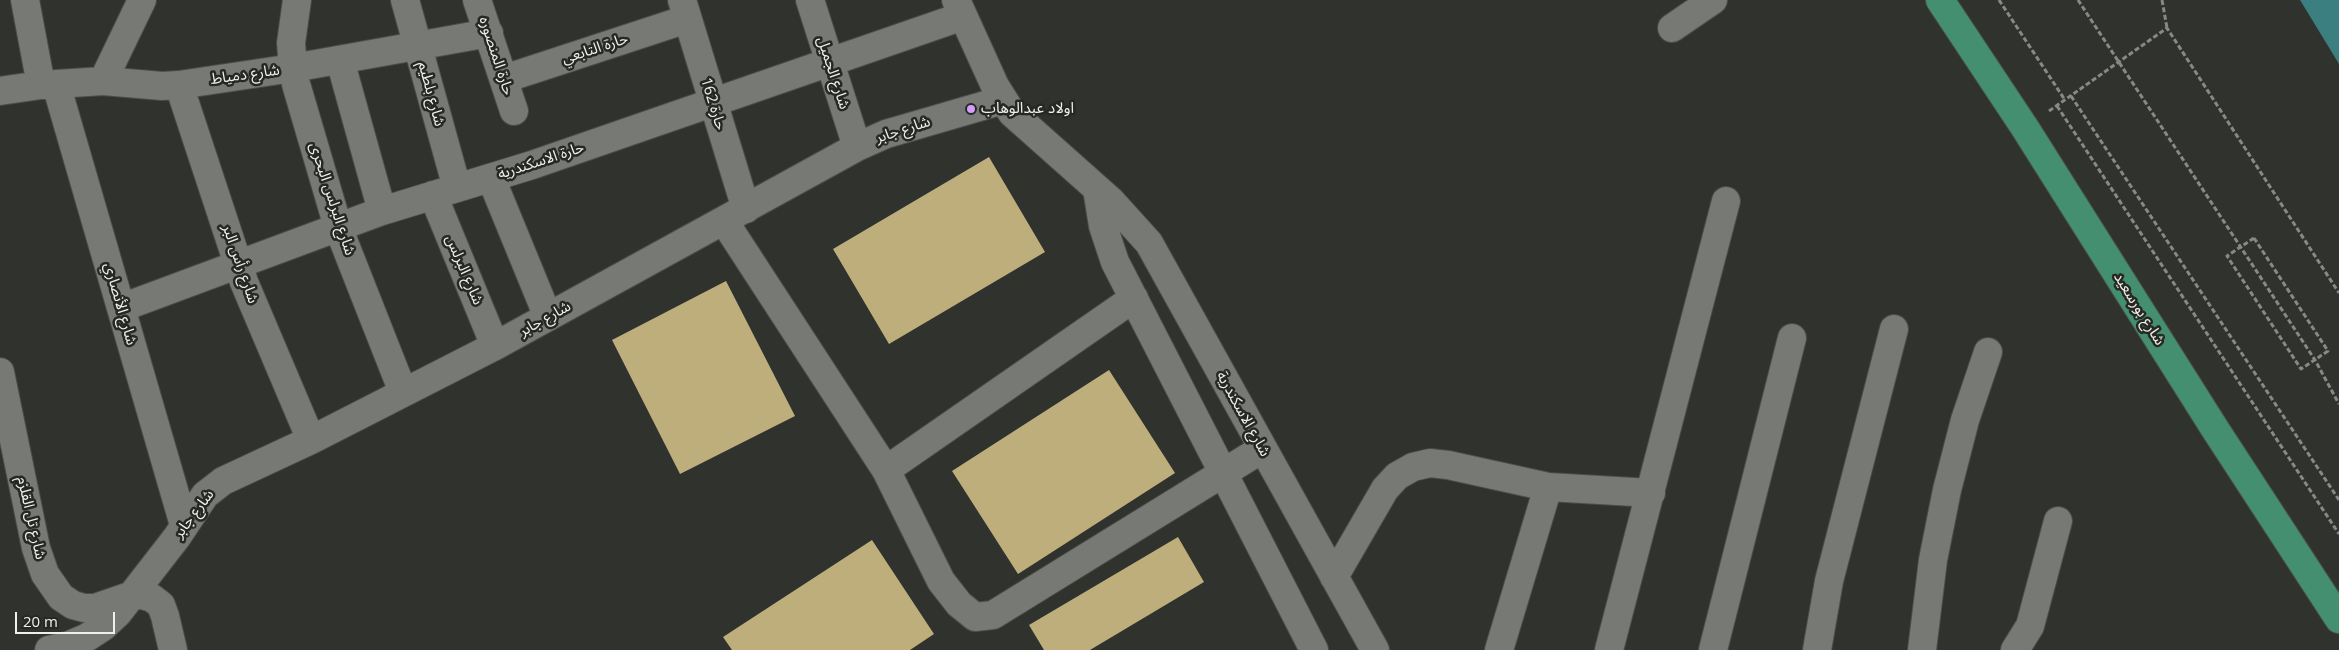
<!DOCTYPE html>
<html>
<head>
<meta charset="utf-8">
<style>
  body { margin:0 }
  #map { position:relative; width:2339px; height:650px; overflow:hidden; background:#30322e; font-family:"Open Sans",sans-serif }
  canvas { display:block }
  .scale { position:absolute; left:15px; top:612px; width:100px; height:22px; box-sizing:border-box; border:2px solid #eff0ed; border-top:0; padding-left:6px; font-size:15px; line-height:18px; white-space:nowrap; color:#eff0ed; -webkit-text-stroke:4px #262824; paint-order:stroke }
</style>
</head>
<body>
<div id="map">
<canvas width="2339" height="650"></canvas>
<div class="scale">20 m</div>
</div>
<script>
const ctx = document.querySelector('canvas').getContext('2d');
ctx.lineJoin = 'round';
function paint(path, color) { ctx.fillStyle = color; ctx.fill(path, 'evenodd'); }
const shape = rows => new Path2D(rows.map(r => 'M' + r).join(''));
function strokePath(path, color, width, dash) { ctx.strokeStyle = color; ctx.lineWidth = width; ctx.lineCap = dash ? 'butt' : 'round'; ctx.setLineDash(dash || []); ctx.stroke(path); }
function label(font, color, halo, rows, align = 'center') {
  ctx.font = font + ' "Open Sans","Noto Sans Arabic",sans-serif'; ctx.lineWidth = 5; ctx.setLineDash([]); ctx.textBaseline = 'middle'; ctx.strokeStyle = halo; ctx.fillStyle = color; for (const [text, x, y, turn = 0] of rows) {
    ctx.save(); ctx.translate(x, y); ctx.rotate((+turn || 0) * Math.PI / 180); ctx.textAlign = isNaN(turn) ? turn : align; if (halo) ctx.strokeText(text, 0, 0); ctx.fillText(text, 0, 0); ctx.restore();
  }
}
const water = shape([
  [2300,0,2339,0,2339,64]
]);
const building = shape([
  [989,157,1045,252,889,344,833,249],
  [726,281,795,416,680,474,612,340],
  [1109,370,1175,473,1018,574,952,471],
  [1178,537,1204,582,1090,650,1044,650,1029,625],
  [872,540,934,634,910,650,732,650,723,637]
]);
const path = shape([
  [1999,0,2065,100],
  [2078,0,2315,360,2339,404],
  [2162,0,2167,28],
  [2071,96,2339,500],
  [2057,106,2339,534],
  [2049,111,2167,28,2339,293],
  [2254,238,2328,351,2301,369,2227,256,2254,238]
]);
const minor = shape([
  [25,0,41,85],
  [297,0,291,43,293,68,296,84,338,227,403,392],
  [405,0,457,188],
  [477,0,514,111],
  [682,0,746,209],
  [810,0,857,147],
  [956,0,995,86,1012,113,1111,201,1149,243,1375,650],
  [1672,28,1713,0],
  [340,60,382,211],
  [504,79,687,19],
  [103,81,142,0],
  [56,84,184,525],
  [179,85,244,282,311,440],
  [0,91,41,85,103,81,162,86,179,85,293,68,489,33],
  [491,178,548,317],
  [1097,189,1103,226,1115,262,1314,650],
  [433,195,495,346],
  [724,221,886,470,941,581,959,604,975,617,993,615,1262,449],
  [121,308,382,211,532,165,963,16],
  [0,372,36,548,45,574,61,597,73,605,84,608,95,608,130,596,142,595,152,598,161,605,165,616,173,650],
  [886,470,1134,298],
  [1334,577,1385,489,1397,476,1413,467,1430,463,1448,465,1548,487,1651,493],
  [49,650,67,646,86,638,103,627,118,613,177,537,205,495,223,481,311,440,495,346,857,147,886,134,1003,100],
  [1499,650,1548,487],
  [1609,650,1726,201],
  [1713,650,1792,338],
  [1817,650,1829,581,1894,329],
  [1922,650,1933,560,1947,490,1965,420,1988,352],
  [2015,650,2030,626,2058,521]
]);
const major = shape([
  [1940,0,2025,128,2215,429,2339,619]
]);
const markers = [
  [971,109,5,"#d79bf9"]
];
const streetNames = [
  ["حارة التابعي",595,49,-18],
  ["حارة المنصوره",496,56,72],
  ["شارع الجميل",833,73,72],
  ["شارع دمياط",245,75,-8],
  ["شارع بلطيم",431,94,75],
  ["حارة 162",713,104,73],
  ["شارع جابر",903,130,-18],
  ["حارة الاسكندرية",541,161,-18],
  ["شارع البرلس البحرى",332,199,72],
  ["شارع رأس البر",240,264,71],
  ["شارع البرلس",464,270,67],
  ["شارع الأنصاري",120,304,74],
  ["شارع بورسعيد",2139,309,58],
  ["شارع جابر",545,319,-29],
  ["شارع الاسكندرية",1243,414,61],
  ["شارع جابر",194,514,-53],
  ["شارع تل القلزم",31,518,77]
];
const poiNames = [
  ["اولاد عبدالوهاب",981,109]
];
paint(water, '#3b7f80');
paint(building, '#beae7c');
strokePath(minor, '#4c4d4a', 30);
strokePath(major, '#4c4d4a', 30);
strokePath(path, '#888986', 3, [5, 2.5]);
strokePath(minor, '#767974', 28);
strokePath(major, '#438f70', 28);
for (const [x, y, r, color] of markers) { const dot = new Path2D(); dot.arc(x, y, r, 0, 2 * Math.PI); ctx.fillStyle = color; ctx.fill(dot); strokePath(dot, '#262824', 2); }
label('15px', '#eff0ed', '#262824', streetNames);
label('15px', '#eff0ed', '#262824', poiNames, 'left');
</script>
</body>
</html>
